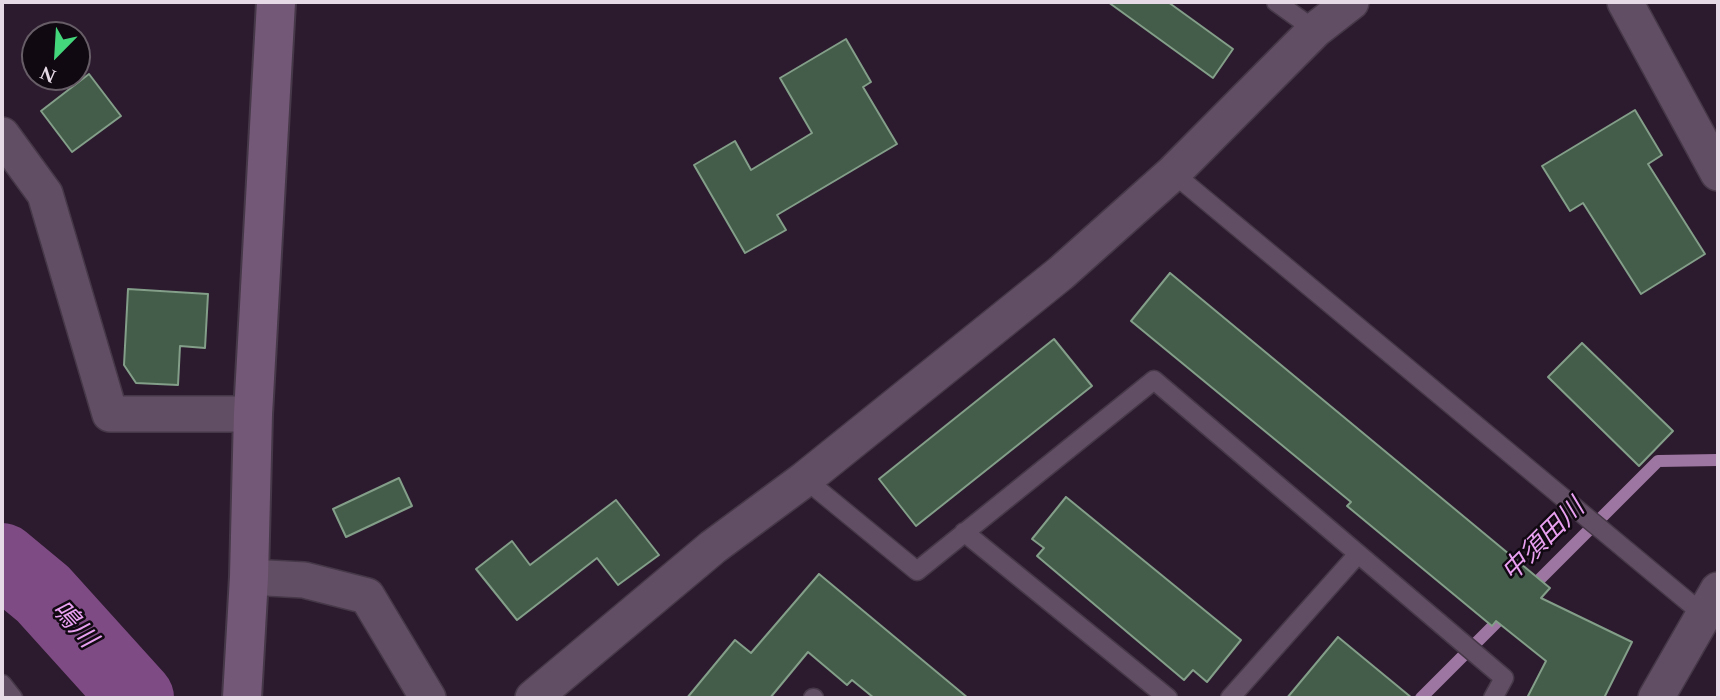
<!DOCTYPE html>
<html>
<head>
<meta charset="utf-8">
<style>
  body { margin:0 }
  #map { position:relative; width:1720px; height:700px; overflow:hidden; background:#2c1b2e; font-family:Spectral,serif }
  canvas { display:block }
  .frame { position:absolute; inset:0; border:4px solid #e6dae7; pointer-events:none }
  .north { position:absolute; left:21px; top:21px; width:70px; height:70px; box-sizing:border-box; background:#100911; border:2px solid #665d67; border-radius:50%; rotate:204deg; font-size:19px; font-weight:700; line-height:28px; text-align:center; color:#e6dae7 }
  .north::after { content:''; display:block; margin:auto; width:24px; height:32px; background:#44d77b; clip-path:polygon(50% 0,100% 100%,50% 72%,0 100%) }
</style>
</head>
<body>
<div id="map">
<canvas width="1720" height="700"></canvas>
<div class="frame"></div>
<div class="north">N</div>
</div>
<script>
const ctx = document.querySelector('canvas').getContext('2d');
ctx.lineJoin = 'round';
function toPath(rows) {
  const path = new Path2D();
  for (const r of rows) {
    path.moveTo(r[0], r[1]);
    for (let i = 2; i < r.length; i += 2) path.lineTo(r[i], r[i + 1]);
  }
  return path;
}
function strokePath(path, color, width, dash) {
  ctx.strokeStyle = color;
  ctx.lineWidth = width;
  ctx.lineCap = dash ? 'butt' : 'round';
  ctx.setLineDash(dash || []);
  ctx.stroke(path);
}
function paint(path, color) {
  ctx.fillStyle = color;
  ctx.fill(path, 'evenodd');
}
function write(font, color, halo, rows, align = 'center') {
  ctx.font = font + ' Spectral,"Noto Sans JP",serif';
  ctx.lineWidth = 5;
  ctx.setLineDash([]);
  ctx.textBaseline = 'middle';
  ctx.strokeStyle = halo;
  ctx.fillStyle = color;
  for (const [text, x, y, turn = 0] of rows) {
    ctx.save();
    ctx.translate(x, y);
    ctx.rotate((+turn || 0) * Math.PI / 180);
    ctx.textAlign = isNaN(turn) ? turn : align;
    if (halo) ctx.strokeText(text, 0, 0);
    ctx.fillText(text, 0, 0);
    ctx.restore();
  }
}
const stream = toPath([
  [1528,591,1658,461,1718,460],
  [1421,698,1507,612]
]);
const river = toPath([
  [2,560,43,594,137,698]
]);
const building = toPath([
  [1108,2,1168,2,1233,49,1213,78,1108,2],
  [846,39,871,82,863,87,897,144,777,215,786,230,745,253,694,165,735,141,751,170,812,133,780,78,846,39],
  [89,74,121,116,72,152,41,111,89,74],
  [1635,110,1662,155,1648,164,1705,254,1641,294,1583,203,1570,211,1542,166,1635,110],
  [1170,273,1550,588,1541,598,1632,642,1604,698,1527,698,1546,661,1496,621,1492,626,1347,506,1351,502,1131,321,1170,273],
  [128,289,208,294,205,348,180,346,178,385,136,383,124,365,128,289],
  [1054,339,1092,386,916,526,879,479,1054,339],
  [1582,343,1673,431,1639,466,1548,377,1582,343],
  [399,478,412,506,346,537,333,509,399,478],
  [1066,497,1241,640,1207,682,1193,670,1184,680,1037,556,1044,548,1032,539,1066,497],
  [616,500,659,555,618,585,597,558,517,620,476,569,512,541,530,565,616,500],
  [819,574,968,698,874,698,852,680,847,685,808,652,770,698,687,698,735,640,751,653,819,574],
  [1338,637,1378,670,1412,698,1287,698,1338,637]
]);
const lane = toPath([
  [1276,2,1315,30],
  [1173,173,1704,615],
  [805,479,917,571,1154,380,1504,678,1493,698],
  [964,532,1168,698],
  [2,684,13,698],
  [813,698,814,698],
  [1230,698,1358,554]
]);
const street = toPath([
  [1625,2,1718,173],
  [2,135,45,194,110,414,253,414],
  [249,577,304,580,367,596,428,698],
  [533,698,713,547,805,479,1061,273,1173,173,1315,30,1351,2],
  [1656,698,1718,590]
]);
const secondary = toPath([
  [242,698,249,577,253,414,276,2]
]);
const waterNames = [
  ["中須田川",1545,542,-45],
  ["鳴川",72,626,48]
];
strokePath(stream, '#9e76a2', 12);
strokePath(river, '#7f4b84', 74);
paint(building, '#445d4a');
strokePath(building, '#839e89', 2);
strokePath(lane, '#463848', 21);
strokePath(street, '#463848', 38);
strokePath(secondary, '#463848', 42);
strokePath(lane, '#624e64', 18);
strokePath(street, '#624e64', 35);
strokePath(secondary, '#745877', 38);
write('italic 26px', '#e9a0f1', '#100911', waterNames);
</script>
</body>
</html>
